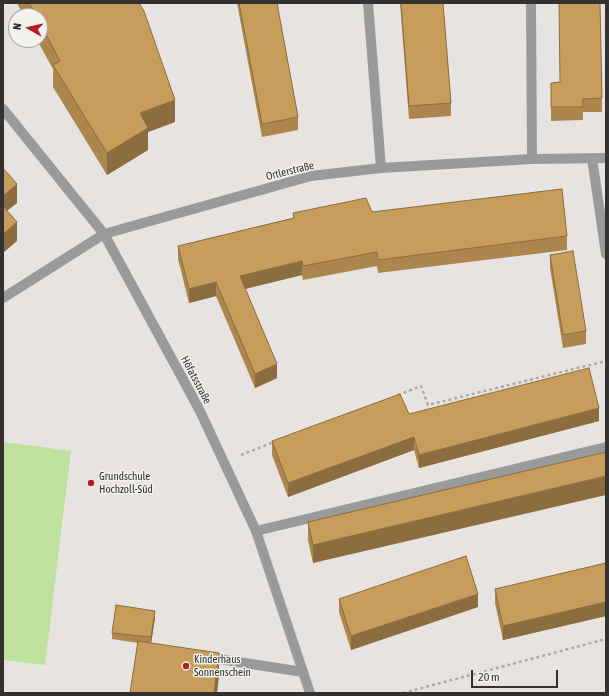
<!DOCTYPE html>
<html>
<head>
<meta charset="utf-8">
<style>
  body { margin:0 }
  #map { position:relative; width:609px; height:696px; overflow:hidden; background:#e6e3e0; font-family:"Asap Condensed",sans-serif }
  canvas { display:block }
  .frame { position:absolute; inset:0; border:4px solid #333231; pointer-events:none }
  .north { position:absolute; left:8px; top:8px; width:40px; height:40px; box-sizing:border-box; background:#f3f1ee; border:1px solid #a6a5a2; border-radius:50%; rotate:278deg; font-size:11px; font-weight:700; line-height:16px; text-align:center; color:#333231 }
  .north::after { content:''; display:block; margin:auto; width:14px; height:18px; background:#b01f21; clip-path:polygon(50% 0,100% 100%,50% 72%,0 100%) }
  .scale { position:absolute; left:471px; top:670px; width:87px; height:18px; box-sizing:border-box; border:2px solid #333231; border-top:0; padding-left:5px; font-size:12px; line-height:14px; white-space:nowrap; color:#333231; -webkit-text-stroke:3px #f3f1ee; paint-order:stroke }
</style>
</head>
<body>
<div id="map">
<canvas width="609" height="696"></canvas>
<div class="frame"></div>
<div class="north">N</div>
<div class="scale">20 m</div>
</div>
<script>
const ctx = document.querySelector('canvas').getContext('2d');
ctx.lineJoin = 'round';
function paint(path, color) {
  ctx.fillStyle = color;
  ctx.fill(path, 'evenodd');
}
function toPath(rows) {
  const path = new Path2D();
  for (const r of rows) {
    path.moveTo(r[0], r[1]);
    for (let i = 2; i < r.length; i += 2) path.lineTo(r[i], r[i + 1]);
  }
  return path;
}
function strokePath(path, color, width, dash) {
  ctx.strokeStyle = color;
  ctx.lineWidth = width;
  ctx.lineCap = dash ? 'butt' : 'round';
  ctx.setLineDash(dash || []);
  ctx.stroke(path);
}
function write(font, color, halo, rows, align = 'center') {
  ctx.font = font + ' "Asap Condensed",sans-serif';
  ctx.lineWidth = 3;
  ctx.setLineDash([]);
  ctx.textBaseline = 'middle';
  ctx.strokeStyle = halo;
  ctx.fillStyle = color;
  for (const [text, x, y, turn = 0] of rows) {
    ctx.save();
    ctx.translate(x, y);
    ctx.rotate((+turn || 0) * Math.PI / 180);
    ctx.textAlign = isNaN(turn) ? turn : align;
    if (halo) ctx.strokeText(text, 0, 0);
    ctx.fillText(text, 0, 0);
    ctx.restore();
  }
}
const green = toPath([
  [3,442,71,451,45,665,3,660]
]);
const path = toPath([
  [398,395,421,386,428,405,606,361],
  [241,455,274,442],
  [403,693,606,639]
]);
const service = toPath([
  [368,3,381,168],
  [531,3,532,159],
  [256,531,606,447],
  [206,657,303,672]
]);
const minor = toPath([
  [3,109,104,234,199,409,256,531,310,693],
  [592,158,606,254],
  [3,298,104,234,311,176,381,168,532,159,606,158]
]);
const wall = toPath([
  [17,3,139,3,175,122,148,132,148,150,107,175,53,87,53,69,37,40,40,40,40,16,24,16],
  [237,3,277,3,298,117,298,130,262,137],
  [400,3,443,3,451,103,451,116,409,119],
  [600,3,602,112,583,112,583,120,551,121,551,83,560,82],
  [372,212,567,236,567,250,378,273,377,266,303,280,302,275,245,289,277,378,255,388,216,296,189,303,178,259,178,246,293,218,293,213],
  [550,255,586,331,586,344,563,348,550,268],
  [409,414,599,421,419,468,414,450,288,497,272,455,272,441],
  [606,452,313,563,308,540,308,522],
  [606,563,606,616,503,640,495,603,495,589],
  [339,599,478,607,351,650,339,612],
  [155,618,151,643,219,675,217,693,130,693,138,643,112,639,112,633]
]);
const shadedWall = toPath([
  [175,100,175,122,148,132,148,150,107,175,107,153,140,113],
  [17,184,17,203,3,214,3,196],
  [17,222,17,241,3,253,3,234],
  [302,261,302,275,240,290,240,276],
  [216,282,216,296,189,303,189,289],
  [277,364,277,378,255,388,255,374],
  [599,408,599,421,419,468,419,455],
  [414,437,414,450,288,497,288,483],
  [606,476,606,495,313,563,313,545],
  [478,594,478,607,351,650,351,636],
  [606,602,606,616,503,640,503,626],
  [155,611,155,618,151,644,151,637],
  [219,653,219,675,217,693,214,693]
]);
const building = toPath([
  [29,3,139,3,144,11,175,100,140,113,148,128,107,153,53,65,60,61,40,23,40,16,36,16,29,3],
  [239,3,277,3,298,117,262,124,239,3],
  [401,3,443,3,451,103,409,106,401,3],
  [559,3,600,3,602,98,583,99,583,107,551,107,551,83,560,82,559,3],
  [3,168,17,184,3,196,3,168],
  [562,189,567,236,378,260,377,252,303,266,302,261,240,276,277,364,255,374,216,282,189,289,178,246,294,218,293,213,366,198,372,212,562,189],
  [3,206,17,222,3,234,3,206],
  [573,251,586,331,563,335,550,255,573,251],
  [589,368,599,408,419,455,414,437,288,483,272,441,400,394,409,414,589,368],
  [606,452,606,476,313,545,308,522,606,452],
  [466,556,478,594,351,636,339,599,466,556],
  [606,563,606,602,503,626,495,589,606,563],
  [116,605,155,611,151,637,112,633,116,605],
  [138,641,219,653,214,693,130,693,138,641]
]);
const markers = [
  [91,483,4,"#b01f21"],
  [186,666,4,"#b01f21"]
];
const streetNames = [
  ["Ortlerstraße",290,171,-14],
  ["Höfatsstraße",196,380,62]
];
const poiNames = [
  ["Grundschule",99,477],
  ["Hochzoll-Süd",99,490],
  ["Kinderhaus",194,660],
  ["Sonnenschein",194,673]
];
paint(green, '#bee29e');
strokePath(path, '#adaba9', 2.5, [3, 3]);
strokePath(service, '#999b9b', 10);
strokePath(minor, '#999b9b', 10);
paint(wall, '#ac864d');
paint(shadedWall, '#8c6d3f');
paint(building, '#c89c5a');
strokePath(building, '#8c6d3f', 1);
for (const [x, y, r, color] of markers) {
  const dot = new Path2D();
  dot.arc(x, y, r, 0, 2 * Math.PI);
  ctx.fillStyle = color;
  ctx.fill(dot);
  strokePath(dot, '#f3f1ee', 1.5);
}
write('11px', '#333231', '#f3f1ee', streetNames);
write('11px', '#333231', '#f3f1ee', poiNames, 'left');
</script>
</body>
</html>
